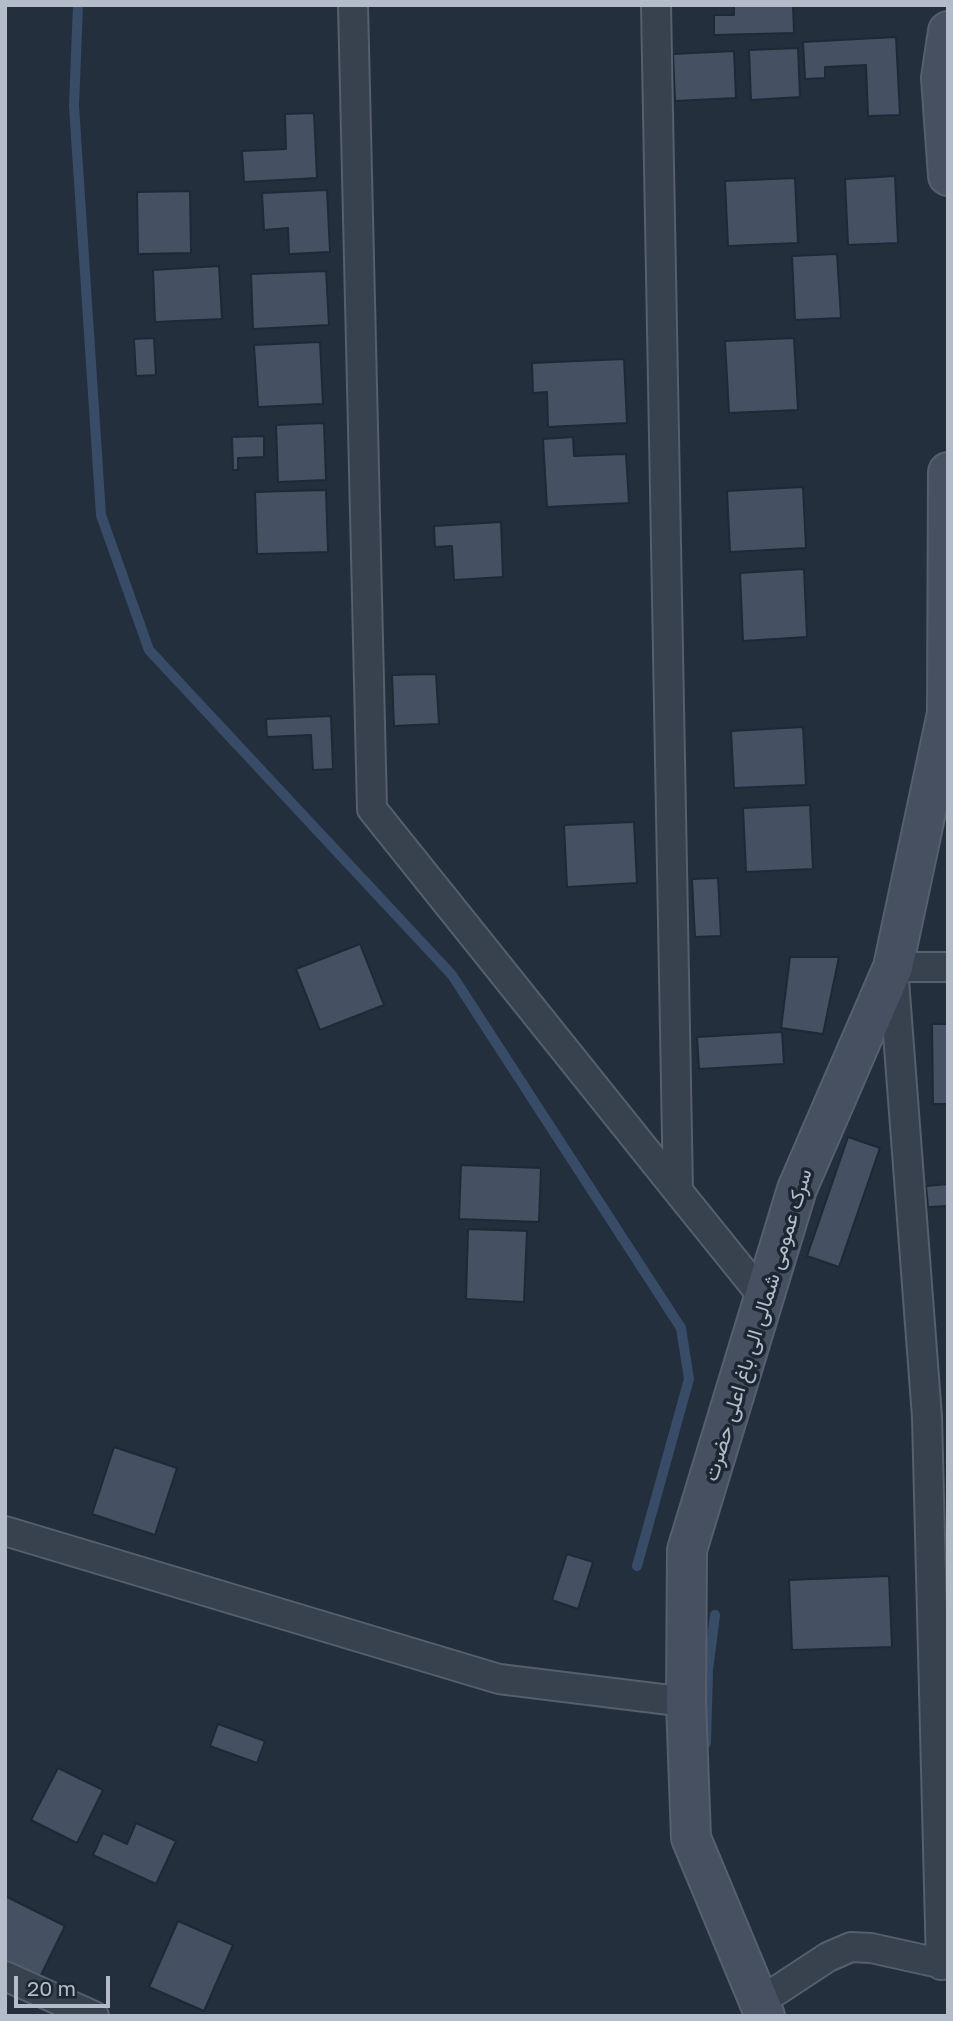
<!DOCTYPE html>
<html>
<head>
<meta charset="utf-8">
<style>
  body { margin:0 }
  #map { position:relative; width:953px; height:2021px; overflow:hidden; background:#242f3e; font-family:"Golos Text",sans-serif }
  canvas { display:block }
  .frame { position:absolute; inset:0; border:7px solid #b4bcc9; pointer-events:none }
  .scale { position:absolute; left:14px; top:1976px; width:96px; height:32px; box-sizing:border-box; border:4px solid #b4bcc9; border-top:0; padding-left:9px; font-size:21px; line-height:24px; white-space:nowrap; color:#b4bcc9; -webkit-text-stroke:5px #1d2633; paint-order:stroke }
</style>
</head>
<body>
<div id="map">
<canvas width="953" height="2021"></canvas>
<div class="frame"></div>
<div class="scale">20 m</div>
</div>
<script>
const ctx = document.querySelector('canvas').getContext('2d');
ctx.lineJoin = 'round';
function toPath(rows) {
  const path = new Path2D();
  for (const r of rows) {
    path.moveTo(r[0], r[1]);
    for (let i = 2; i < r.length; i += 2) path.lineTo(r[i], r[i + 1]);
  }
  return path;
}
function strokePath(path, color, width, dash) {
  ctx.strokeStyle = color;
  ctx.lineWidth = width;
  ctx.lineCap = dash ? 'butt' : 'round';
  ctx.setLineDash(dash || []);
  ctx.stroke(path);
}
function paint(path, color) {
  ctx.fillStyle = color;
  ctx.fill(path, 'evenodd');
}
function write(font, color, halo, rows, align = 'center') {
  ctx.font = font + ' "Golos Text",Vazirmatn,sans-serif';
  ctx.lineWidth = 7;
  ctx.setLineDash([]);
  ctx.textBaseline = 'middle';
  ctx.strokeStyle = halo;
  ctx.fillStyle = color;
  for (const [text, x, y, turn = 0] of rows) {
    ctx.save();
    ctx.translate(x, y);
    ctx.rotate((+turn || 0) * Math.PI / 180);
    ctx.textAlign = isNaN(turn) ? turn : align;
    if (halo) ctx.strokeText(text, 0, 0);
    ctx.fillText(text, 0, 0);
    ctx.restore();
  }
}
const stream = toPath([
  [78,5,74,106,101,515,149,650,452,975,681,1328,689,1379,637,1566],
  [706,1743,708,1670,715,1615]
]);
const building = toPath([
  [734,5,793,5,794,33,714,35,714,15,734,15,734,5],
  [896,37,900,115,868,116,866,65,825,67,825,78,805,79,803,42,896,37],
  [798,48,800,97,751,100,749,50,798,48],
  [734,51,736,98,675,101,673,54,734,51],
  [314,113,317,178,244,182,242,151,286,149,285,114,314,113],
  [895,176,898,243,848,245,845,179,895,176],
  [795,178,798,243,728,246,725,181,795,178],
  [327,190,330,252,289,254,288,228,264,230,262,193,327,190],
  [190,191,191,253,138,254,137,192,190,191],
  [837,254,841,318,795,320,792,256,837,254],
  [219,266,222,319,155,322,153,270,219,266],
  [326,271,329,325,253,329,251,274,326,271],
  [154,338,156,375,136,376,134,339,154,338],
  [794,338,798,410,729,413,725,341,794,338],
  [320,342,323,404,258,407,254,345,320,342],
  [624,359,627,423,548,427,547,392,533,393,532,363,624,359],
  [324,423,326,480,278,482,276,425,324,423],
  [264,436,264,457,238,458,238,470,233,470,232,437,264,436],
  [573,437,574,456,626,454,629,503,547,507,543,439,573,437],
  [803,487,806,548,730,552,727,491,803,487],
  [326,490,328,552,257,554,255,492,326,490],
  [501,522,503,577,454,580,452,546,435,547,434,526,501,522],
  [804,569,807,637,743,641,740,573,804,569],
  [436,674,439,724,394,726,392,675,436,674],
  [331,716,333,769,313,770,311,735,267,737,266,719,331,716],
  [803,727,806,785,734,788,731,731,803,727],
  [810,805,813,869,746,872,743,808,810,805],
  [634,822,637,883,567,887,564,825,634,822],
  [718,878,721,936,695,937,692,879,718,878],
  [360,944,384,1005,320,1030,296,969,360,944],
  [790,957,839,957,823,1034,781,1028,790,957],
  [932,1024,948,1024,948,1104,933,1104,932,1024],
  [782,1032,784,1064,699,1069,697,1037,782,1032],
  [848,1137,880,1148,839,1267,807,1256,848,1137],
  [461,1165,541,1168,539,1222,459,1219,461,1165],
  [948,1184,948,1206,928,1207,926,1186,948,1184],
  [468,1229,527,1231,524,1302,466,1299,468,1229],
  [114,1447,177,1468,155,1535,92,1514,114,1447],
  [567,1554,593,1562,578,1609,552,1600,567,1554],
  [889,1576,892,1647,792,1650,789,1580,889,1576],
  [218,1724,265,1741,257,1763,210,1746,218,1724],
  [58,1768,103,1790,77,1843,31,1820,58,1768],
  [136,1823,176,1841,156,1884,93,1855,103,1833,127,1844,136,1823],
  [5,1896,65,1926,40,1977,5,1960,5,1896],
  [178,1921,233,1945,204,2011,149,1987,178,1921]
]);
const street = toPath([
  [353,5,372,809,678,1191],
  [656,5,678,1191,765,1299],
  [5,1531,499,1679,686,1702],
  [941,1965,927,1417,893,967,948,967],
  [5,1976,94,2016],
  [761,2001,828,1957,851,1947,871,1948,948,1965]
]);
const secondary = toPath([
  [948,31,941,78,948,176],
  [765,2016,691,1838,686,1702,687,1550,797,1189,893,967,947,713,948,472]
]);
const streetNames = [
  ["سرک عمومی شمالی الی باغ اعلی حضرت",758,1325,-73]
];
strokePath(stream, '#394c67', 10);
paint(building, '#455162');
strokePath(building, '#1f2835', 2);
strokePath(street, '#565f6c', 32);
strokePath(secondary, '#565f6c', 42);
strokePath(street, '#38414e', 28);
strokePath(secondary, '#465061', 38);
write('21px', '#b4bcc9', '#1d2633', streetNames);
</script>
</body>
</html>
